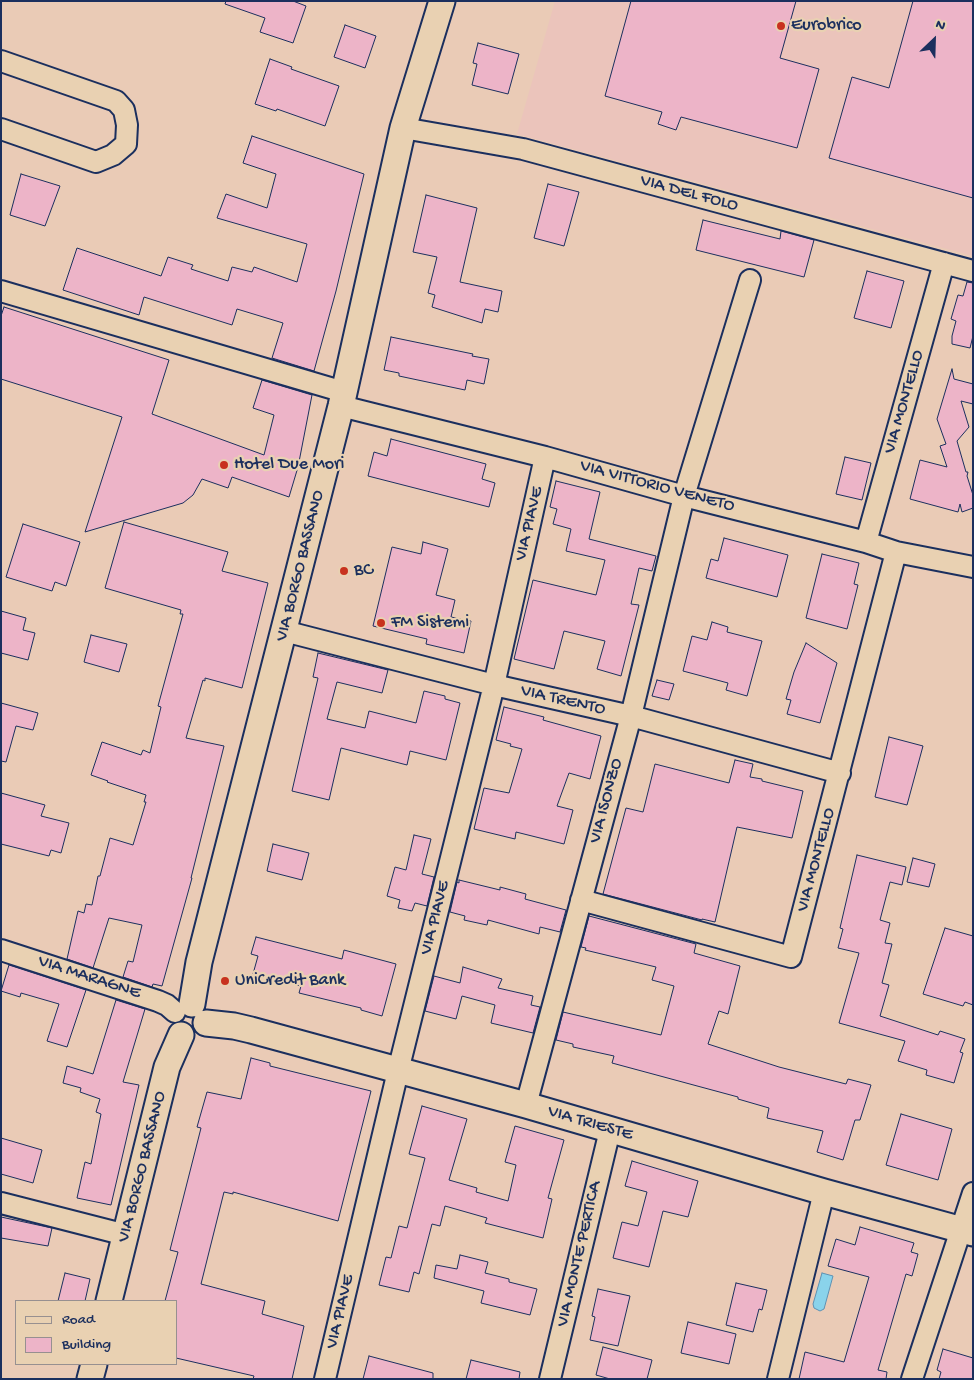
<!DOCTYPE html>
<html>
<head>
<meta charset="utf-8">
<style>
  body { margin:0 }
  #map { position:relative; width:974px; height:1380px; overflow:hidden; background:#eacbb6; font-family:"Gochi Hand",sans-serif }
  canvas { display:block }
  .frame { position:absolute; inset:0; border:2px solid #1b2f5e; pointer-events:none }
  .legend { position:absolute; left:15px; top:1300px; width:162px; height:65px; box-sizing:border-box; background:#e9d1b2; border:1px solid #979090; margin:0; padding:6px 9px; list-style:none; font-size:15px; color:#1b2f5e }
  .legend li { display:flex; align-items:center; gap:10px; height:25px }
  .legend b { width:25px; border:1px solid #979090 }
  .north { position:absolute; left:909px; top:15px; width:50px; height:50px; -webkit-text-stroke:4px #e9d1b2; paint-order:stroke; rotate:24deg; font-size:14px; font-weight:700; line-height:20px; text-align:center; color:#1b2f5e }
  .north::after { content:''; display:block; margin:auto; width:18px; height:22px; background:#1b2f5e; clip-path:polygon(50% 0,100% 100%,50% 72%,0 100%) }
</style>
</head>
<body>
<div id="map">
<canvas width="974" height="1380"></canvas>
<div class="frame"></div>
<ul class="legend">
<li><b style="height:6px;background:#e9d1b2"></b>Road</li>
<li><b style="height:14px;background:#edb4c8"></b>Building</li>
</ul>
<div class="north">N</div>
</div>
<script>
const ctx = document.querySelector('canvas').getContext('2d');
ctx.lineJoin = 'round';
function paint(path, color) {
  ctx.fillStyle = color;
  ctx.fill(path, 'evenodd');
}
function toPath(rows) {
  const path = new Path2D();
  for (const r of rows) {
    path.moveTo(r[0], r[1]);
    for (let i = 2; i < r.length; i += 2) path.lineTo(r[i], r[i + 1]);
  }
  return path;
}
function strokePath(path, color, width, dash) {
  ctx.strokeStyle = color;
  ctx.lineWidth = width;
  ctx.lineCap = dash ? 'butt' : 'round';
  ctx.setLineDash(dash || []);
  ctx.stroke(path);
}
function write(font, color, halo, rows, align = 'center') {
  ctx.font = font + ' "Gochi Hand",sans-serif';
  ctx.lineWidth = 4.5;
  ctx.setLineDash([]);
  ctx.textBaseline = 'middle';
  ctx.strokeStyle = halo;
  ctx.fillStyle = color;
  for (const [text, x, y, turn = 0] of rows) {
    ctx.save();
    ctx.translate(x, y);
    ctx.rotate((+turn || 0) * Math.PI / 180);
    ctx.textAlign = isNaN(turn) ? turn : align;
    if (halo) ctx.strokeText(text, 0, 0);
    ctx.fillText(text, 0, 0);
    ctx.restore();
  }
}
const built = toPath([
  [555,1,973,1,973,256,517,134]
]);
const water = toPath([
  [822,1273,833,1276,824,1309,820,1311,814,1308,813,1304,822,1273]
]);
const building = toPath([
  [226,1,293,1,306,6,293,43,260,32,265,18,225,4,226,1],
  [631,1,796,1,780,58,819,69,797,148,681,117,676,130,658,124,662,112,605,96,631,1],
  [913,1,973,1,973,198,829,158,852,77,889,88,913,1],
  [345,25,376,36,365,68,334,57,345,25],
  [478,43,519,54,508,94,472,85,477,64,473,63,478,43],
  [270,59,292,67,291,69,339,86,325,126,277,109,276,111,255,104,270,59],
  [252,136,364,174,336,291,314,371,272,358,283,323,237,309,232,325,144,297,139,315,63,290,77,248,161,276,168,257,193,265,191,269,228,281,232,267,252,272,254,267,297,282,307,244,217,218,226,194,267,208,276,174,243,163,252,136],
  [21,174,60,186,45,226,10,215,21,174],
  [548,184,579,192,564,246,534,238,548,184],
  [426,195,477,208,460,282,502,291,498,312,485,309,482,323,432,307,435,295,428,293,437,257,413,252,426,195],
  [703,220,780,239,781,231,814,240,804,277,696,250,703,220],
  [867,271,904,281,891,328,854,318,867,271],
  [967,282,973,283,973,336,970,348,952,344,952,336,956,321,951,319,958,295,963,296,967,282],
  [4,307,169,360,152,414,264,455,274,415,253,408,262,380,312,395,298,467,289,497,232,477,228,488,202,479,193,495,183,503,85,532,122,417,1,379,1,316,4,307],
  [391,337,473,354,472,356,489,359,484,384,467,380,465,390,399,376,399,373,384,370,391,337],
  [952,369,954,379,973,384,973,404,961,401,969,427,957,441,966,472,968,472,967,476,973,495,973,508,962,512,960,504,958,512,910,499,920,460,947,467,940,446,946,444,937,419,952,369],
  [391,439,486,464,482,479,495,483,489,507,368,476,374,452,387,456,391,439],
  [845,457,871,463,862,500,836,494,845,457],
  [556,481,600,492,589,539,656,556,652,571,639,568,631,604,639,605,621,676,597,669,605,641,564,631,554,669,514,659,533,580,596,595,605,560,566,551,571,529,553,524,557,509,550,507,556,481],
  [124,522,228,552,222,571,268,583,242,688,205,678,205,681,203,680,186,738,224,746,191,878,192,878,162,986,153,984,152,987,123,977,128,961,133,962,142,925,109,918,93,968,67,959,78,911,84,913,86,904,92,905,98,876,100,876,110,838,133,845,146,802,144,802,146,795,107,782,108,781,91,775,102,742,141,755,143,750,150,753,161,707,158,706,183,614,180,614,181,610,105,588,124,522],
  [23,524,80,542,66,586,55,582,52,591,6,577,23,524],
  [724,538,788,555,777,597,706,578,711,559,718,561,724,538],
  [423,542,448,549,436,595,455,600,451,617,471,621,464,653,426,644,427,639,373,626,392,547,421,554,423,542],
  [822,554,859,563,854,584,858,585,847,629,806,618,822,554],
  [1,611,26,618,23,630,35,633,28,660,1,653,1,611],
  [712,622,728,627,727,632,762,641,747,696,726,690,728,683,683,671,692,636,707,640,712,622],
  [91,635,127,644,119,672,84,662,91,635],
  [806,643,837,663,820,723,787,714,791,700,786,699,794,672,806,643],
  [318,653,388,670,382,693,337,682,327,719,365,728,369,711,416,723,424,691,445,696,445,699,460,703,446,760,410,751,407,765,341,748,329,800,292,791,318,678,313,677,318,653],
  [657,680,674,684,669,700,652,696,657,680],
  [1,703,38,713,33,730,16,726,6,762,1,761,1,703],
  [504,707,544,717,543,720,601,736,590,779,569,773,557,806,573,810,564,844,516,832,515,839,474,829,484,788,509,793,522,749,510,746,511,744,496,740,504,707],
  [889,737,923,746,907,805,875,797,889,737],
  [735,760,753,764,750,777,762,779,762,781,803,791,792,838,737,827,715,922,702,919,702,920,603,894,626,808,643,812,655,764,729,783,735,760],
  [1,793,45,805,41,816,69,823,61,853,51,850,49,856,1,844,1,793],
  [414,835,431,839,422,874,434,877,427,906,415,903,412,911,398,908,400,900,387,896,395,867,406,870,414,835],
  [273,844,309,853,302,880,267,871,273,844],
  [857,855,906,867,902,885,890,882,880,920,890,923,885,943,892,944,882,983,889,985,880,1016,938,1035,940,1031,965,1039,960,1052,963,1053,954,1083,926,1075,927,1070,898,1061,905,1041,839,1023,859,953,838,948,843,929,840,928,857,855],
  [913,858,935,864,929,887,907,882,913,858],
  [459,880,500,890,500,887,526,894,525,899,566,910,560,932,540,927,539,934,488,920,487,925,464,920,465,916,450,912,457,882,459,883,459,880],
  [589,916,696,944,694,953,740,966,728,1014,719,1011,708,1044,779,1067,846,1084,848,1079,871,1085,860,1120,855,1120,843,1160,817,1152,823,1131,767,1118,769,1108,738,1099,738,1097,612,1063,614,1056,573,1047,573,1044,556,1040,563,1012,661,1035,674,986,652,980,656,967,585,950,586,948,581,947,589,916],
  [945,928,973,936,973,1005,965,1002,963,1006,923,994,945,928],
  [256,937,342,959,344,950,396,964,382,1016,361,1010,361,1008,299,993,301,986,253,974,258,956,251,954,256,937],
  [9,965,86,990,67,1047,47,1041,59,1004,21,993,20,997,1,991,9,965],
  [463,967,502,979,498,988,533,996,531,1005,540,1007,533,1033,491,1023,495,1005,462,996,456,1019,425,1011,434,976,460,983,463,967],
  [116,1000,145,1009,123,1082,139,1085,111,1205,77,1198,85,1162,91,1164,101,1114,96,1112,100,1099,80,1092,81,1088,63,1083,67,1066,93,1074,116,1000],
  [251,1058,270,1063,270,1066,371,1091,338,1221,233,1192,233,1194,224,1192,201,1284,265,1301,262,1314,304,1326,292,1379,253,1379,254,1376,176,1358,176,1301,165,1301,178,1252,170,1250,201,1128,197,1127,207,1092,241,1099,251,1058],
  [422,1106,467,1119,449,1180,477,1188,476,1192,508,1201,516,1165,505,1162,515,1126,564,1140,548,1198,552,1199,543,1238,485,1223,487,1218,445,1206,440,1226,432,1224,419,1274,414,1272,409,1292,379,1285,386,1257,391,1258,399,1226,407,1228,425,1158,409,1154,422,1106],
  [901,1114,952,1129,938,1180,886,1165,901,1114],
  [1,1138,42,1150,33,1183,1,1174,1,1138],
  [632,1161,698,1181,688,1217,663,1211,649,1267,613,1258,622,1222,638,1226,647,1192,625,1186,632,1161],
  [1,1217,52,1228,48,1246,1,1238,1,1217],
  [860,1227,914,1243,911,1252,918,1254,912,1276,906,1274,878,1370,887,1372,886,1379,799,1379,805,1352,844,1362,869,1277,828,1266,836,1239,855,1245,860,1227],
  [460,1255,488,1262,485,1273,509,1279,509,1282,537,1289,530,1315,481,1303,484,1291,434,1278,436,1265,457,1269,460,1255],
  [65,1273,90,1279,85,1301,58,1301,65,1273],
  [736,1283,767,1290,762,1310,759,1309,753,1332,726,1325,736,1283],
  [598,1289,630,1296,618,1346,590,1340,595,1317,592,1316,598,1289],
  [688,1322,736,1334,729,1364,681,1353,688,1322],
  [603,1347,652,1360,647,1379,610,1379,596,1375,603,1347],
  [943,1349,973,1358,973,1379,939,1379,941,1372,937,1370,943,1349],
  [369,1356,433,1373,433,1379,363,1379,369,1356],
  [471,1360,520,1372,519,1379,466,1379,471,1360]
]);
const minor = toPath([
  [1,61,116,101,124,110,127,125,126,144,113,155,96,162,1,129],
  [403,128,523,149,973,271],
  [1,291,344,392],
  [341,406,545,457,684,496,866,542,896,552,973,567],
  [866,542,944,263],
  [284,631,494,685,631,716,840,773],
  [581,900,791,957,896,552],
  [1,950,158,1001,167,1005,175,1012],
  [526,1105,631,716,684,496,750,280],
  [1,1203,126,1235],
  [325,1379,398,1071,494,685,545,457],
  [550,1379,610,1130],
  [778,1379,824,1192],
  [912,1379,973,1193]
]);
const tertiary = toPath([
  [192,1004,199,962,341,406,403,128,442,1],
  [206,1023,234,1026,251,1030,526,1105,824,1192,973,1233],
  [109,1301,167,1067,181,1035],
  [90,1379,94,1364]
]);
const markers = [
  [781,26,5,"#c8321e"],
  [224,465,5,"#c8321e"],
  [344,571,5,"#c8321e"],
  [381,623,5,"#c8321e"],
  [225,981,5,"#c8321e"]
];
const poiNames = [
  ["Eurobrico",791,26],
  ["Hotel Due Mori",234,465],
  ["BC",354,571],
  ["FM Sistemi",391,623],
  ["UniCredit Bank",235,981]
];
const streetNames = [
  ["VIA DEL FOLO",689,194,15],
  ["VIA MONTELLO",905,402,-74],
  ["VIA VITTORIO VENETO",657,487,15],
  ["VIA PIAVE",530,524,-77],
  ["VIA BORGO BASSANO",301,566,-76],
  ["VIA TRENTO",563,701,13],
  ["VIA ISONZO",607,801,-75],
  ["VIA MONTELLO",817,860,-75],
  ["VIA PIAVE",436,918,-76],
  ["VIA MARAGNE",89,978,18],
  ["VIA TRIESTE",590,1124,16],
  ["VIA BORGO BASSANO",143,1167,-76],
  ["VIA MONTE PERTICA",580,1254,-77],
  ["VIA PIAVE",341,1312,-77]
];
paint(built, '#ebc4bb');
paint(water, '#8ad3eb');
strokePath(water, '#5e91b3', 1);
paint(building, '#edb4c8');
strokePath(building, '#1b2f5e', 1);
strokePath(minor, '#1b2f5e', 24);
strokePath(tertiary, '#1b2f5e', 29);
strokePath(minor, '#e9d1b2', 20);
strokePath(tertiary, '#e9d1b2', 25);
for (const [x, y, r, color] of markers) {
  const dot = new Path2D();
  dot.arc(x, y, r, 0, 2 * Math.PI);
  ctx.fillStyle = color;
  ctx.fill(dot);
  strokePath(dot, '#e9d1b2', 2);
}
write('18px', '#1b2f5e', '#e9d1b2', poiNames, 'left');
write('18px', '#1b2f5e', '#e9d1b2', streetNames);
</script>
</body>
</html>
